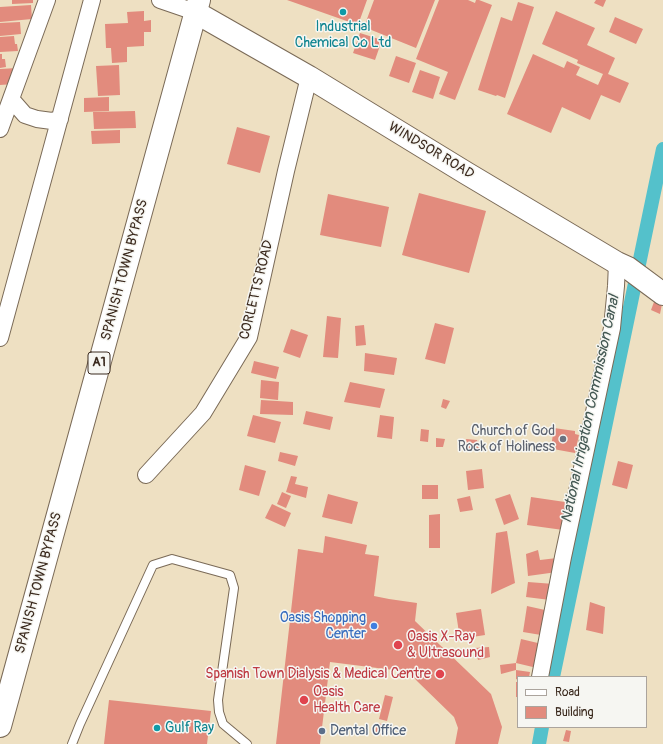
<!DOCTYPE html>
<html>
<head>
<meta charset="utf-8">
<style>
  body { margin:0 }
  #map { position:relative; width:663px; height:744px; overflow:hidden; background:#eee0c2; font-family:Pangolin,sans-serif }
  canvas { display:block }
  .legend { position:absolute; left:517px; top:676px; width:130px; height:52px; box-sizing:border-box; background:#f6f6f2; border:1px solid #aba49d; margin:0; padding:5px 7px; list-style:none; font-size:12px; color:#3b2a1e }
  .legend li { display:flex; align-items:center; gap:8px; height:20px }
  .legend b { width:20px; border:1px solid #aba49d }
</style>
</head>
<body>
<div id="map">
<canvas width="663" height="744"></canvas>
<ul class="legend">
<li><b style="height:5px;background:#fff"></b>Road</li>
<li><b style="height:11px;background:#e28b7d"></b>Building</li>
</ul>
</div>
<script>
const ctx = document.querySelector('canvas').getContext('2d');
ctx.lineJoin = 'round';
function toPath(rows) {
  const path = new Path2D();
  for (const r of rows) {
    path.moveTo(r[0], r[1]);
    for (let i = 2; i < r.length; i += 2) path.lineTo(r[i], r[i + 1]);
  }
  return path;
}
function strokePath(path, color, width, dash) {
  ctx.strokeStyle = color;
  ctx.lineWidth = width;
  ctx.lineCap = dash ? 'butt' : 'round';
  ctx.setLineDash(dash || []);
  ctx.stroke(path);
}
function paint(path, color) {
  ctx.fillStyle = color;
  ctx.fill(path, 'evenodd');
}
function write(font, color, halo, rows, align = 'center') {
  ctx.font = font + ' Pangolin,sans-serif';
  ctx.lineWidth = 3;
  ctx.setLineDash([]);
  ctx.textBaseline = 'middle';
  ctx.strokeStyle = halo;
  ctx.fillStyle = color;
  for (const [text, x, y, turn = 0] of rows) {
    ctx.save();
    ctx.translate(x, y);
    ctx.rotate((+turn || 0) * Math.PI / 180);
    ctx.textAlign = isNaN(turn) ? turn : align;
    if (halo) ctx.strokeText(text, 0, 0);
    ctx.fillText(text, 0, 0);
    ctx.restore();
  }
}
const canal = toPath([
  [553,677,663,149],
  [539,744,542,727]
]);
const building = toPath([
  [12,0,33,0,33,3,12,4],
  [287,0,367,0,358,25],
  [374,0,435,0,416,48,364,27],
  [439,0,468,0,475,3,476,0,479,0,492,5,455,100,439,94,448,72,416,59],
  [596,0,606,0,603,7,594,3],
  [518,2,534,7,505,98,497,95,496,96,478,90,501,17,512,21],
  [31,5,32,19,0,22,0,7],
  [144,11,144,21,151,20,151,32,144,32,144,46,127,47,127,62,112,63,111,48,106,48,105,24,128,23,127,12],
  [556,11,595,28,587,45,615,58,608,74,629,83,620,103,601,95,590,120,562,107,551,133,507,114,533,54,564,68,567,61,580,67,576,75,598,85,603,74,577,63,578,60,542,44],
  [615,17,643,29,636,44,609,32],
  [20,22,21,34,0,36,0,23],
  [360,33,382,40,375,60,353,53],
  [14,36,15,44,17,44,18,51,0,52,0,37],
  [0,54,2,54,2,59,5,59,6,67,0,68],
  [396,56,416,63,409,83,389,76],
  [119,65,120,95,98,96,96,66],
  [17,68,14,84,0,85,0,69],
  [420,70,440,77,433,99,412,92],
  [109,97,109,111,84,112,84,98],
  [135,111,136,128,94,129,93,112],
  [237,127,270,136,260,173,227,164],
  [120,130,120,143,92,144,91,131],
  [419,193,486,211,469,273,402,255],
  [328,194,389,207,381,247,320,235],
  [654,302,662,304,660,314,651,310],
  [327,316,341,318,338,358,323,357],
  [435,323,454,328,445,364,425,359],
  [364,325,366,345,356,346,355,326],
  [291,329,308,335,300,358,283,352],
  [365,353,397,358,394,375,364,371],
  [254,361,279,367,276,379,251,373],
  [261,380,279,382,278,400,260,398],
  [350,382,385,389,380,408,344,402],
  [443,399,450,401,446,409,441,407],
  [261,400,293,402,293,415,260,414],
  [306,411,333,417,330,430,303,424],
  [253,415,281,422,275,443,247,436],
  [380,415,394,417,392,439,377,437],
  [554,428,575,431,575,434,579,435,575,453,553,449,553,447,551,447],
  [421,429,429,430,428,442,420,441],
  [436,438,445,439,443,447,436,447],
  [466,439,477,440,479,449,468,449],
  [280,452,298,456,295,466,278,461],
  [618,461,633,465,627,489,612,485],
  [245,465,266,471,259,496,239,490],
  [482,469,484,488,468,490,466,471],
  [291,476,297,477,295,484,308,487,306,498,286,492],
  [422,485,438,485,438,499,422,499],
  [282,492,291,496,286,508,277,504],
  [328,494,358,502,352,524,322,517],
  [510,494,519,519,504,525,495,499],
  [470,496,473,510,460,512,457,499],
  [531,497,565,502,563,530,527,525],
  [272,504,291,513,285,527,265,518],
  [440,514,440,548,429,548,429,515],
  [507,531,515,583,491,594,496,533],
  [325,536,367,545,365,554,379,556,374,596,389,599,417,603,415,621,491,694,502,727,498,744,455,744,458,728,454,717,417,681,409,672,330,662,320,744,276,744,298,549,323,553],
  [538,550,540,560,557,558,557,572,528,576,526,554],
  [528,582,554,584,550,600,526,597],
  [590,602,605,607,603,634,586,630],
  [527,606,545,610,541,635,523,632],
  [481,609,485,635,460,639,456,613],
  [521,639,542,644,537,668,516,663],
  [489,647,490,657,478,660,475,648],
  [516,663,516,670,501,674,500,665],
  [516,670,530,672,529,677,518,677,518,680,516,679],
  [516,682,518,682,518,697,516,697],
  [385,695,393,697,387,721,379,719],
  [109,700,211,711,207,744,104,744],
  [377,723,386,725,384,735,375,733],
  [566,730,571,731,569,742,563,741]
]);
const service = toPath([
  [72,744,80,724,153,565,172,559,230,575,234,588,218,700,219,712,223,724,247,744]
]);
const minor = toPath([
  [160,0,195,12],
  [11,99,25,115,37,119,52,121,60,119],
  [0,129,47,0],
  [0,338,92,0],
  [146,475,203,413,249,337,286,171,309,77],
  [540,677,563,557,612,328,616,286,617,263]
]);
const secondary = toPath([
  [195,12,309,77,466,173,617,263,628,268,663,294]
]);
const primary = toPath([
  [0,726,199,0]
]);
const markers = [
  [343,12,4,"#0f9aa8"],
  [563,439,4,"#6b7280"],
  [374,626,4,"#3f7fe0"],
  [398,645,5,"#e0444e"],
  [440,674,5,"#e0444e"],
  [304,700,5,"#e0444e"],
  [157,728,4,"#0f9aa8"],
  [322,731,4,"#5c6f8a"]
];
const shields = [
  [99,363,22]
];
const shieldNames = [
  ["A1",99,363]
];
const cultureNames = [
  ["Industrial",343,27],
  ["Chemical Co Ltd",343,43],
  ["Gulf Ray",165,728,"left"]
];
const streetNames = [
  ["WINDSOR ROAD",431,151,31],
  ["SPANISH TOWN BYPASS",125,270,-75],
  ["CORLETTS ROAD",257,290,-76],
  ["SPANISH TOWN BYPASS",39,583,-75]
];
const worshipNames = [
  ["Church of God",555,431],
  ["Rock of Holiness",555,447]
];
const shopNames = [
  ["Oasis Shopping",366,618],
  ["Center",366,634]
];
const healthNames = [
  ["Oasis X-Ray",407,637],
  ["& Ultrasound",407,653],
  ["Spanish Town Dialysis & Medical Centre",431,674,"right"],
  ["Oasis",313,692],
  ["Health Care",313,708]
];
const serviceNames = [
  ["Dental Office",330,731]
];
const waterNames = [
  ["National Irrigation Commission Canal",591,409,-78]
];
strokePath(canal, '#54c1cb', 14);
paint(building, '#e28b7d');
strokePath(service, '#7a6a57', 10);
strokePath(minor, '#7a6a57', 18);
strokePath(secondary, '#7a6a57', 24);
strokePath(primary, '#7a6a57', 24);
strokePath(service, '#fff', 8);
strokePath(minor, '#fff', 16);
strokePath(secondary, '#fff', 22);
strokePath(primary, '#fff', 22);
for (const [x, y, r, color] of markers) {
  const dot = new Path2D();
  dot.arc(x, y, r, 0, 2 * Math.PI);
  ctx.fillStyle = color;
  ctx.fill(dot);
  strokePath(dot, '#f6f6f2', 1.5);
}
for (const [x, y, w] of shields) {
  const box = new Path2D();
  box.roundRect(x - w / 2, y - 11, w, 22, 3);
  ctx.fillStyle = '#f6f6f2';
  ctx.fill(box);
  strokePath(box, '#3b2a1e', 1);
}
write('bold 13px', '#3b2a1e', null, shieldNames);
write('14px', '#0d838f', '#f6f6f2', cultureNames);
write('14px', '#3b2a1e', '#f6f6f2', streetNames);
write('14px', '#5b616d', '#f6f6f2', worshipNames, 'right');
write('14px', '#366cbe', '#f6f6f2', shopNames, 'right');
write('14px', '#be3a42', '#f6f6f2', healthNames, 'left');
write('14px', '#4e5e75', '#f6f6f2', serviceNames, 'left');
write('italic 15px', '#425752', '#f6f6f2', waterNames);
</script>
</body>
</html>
